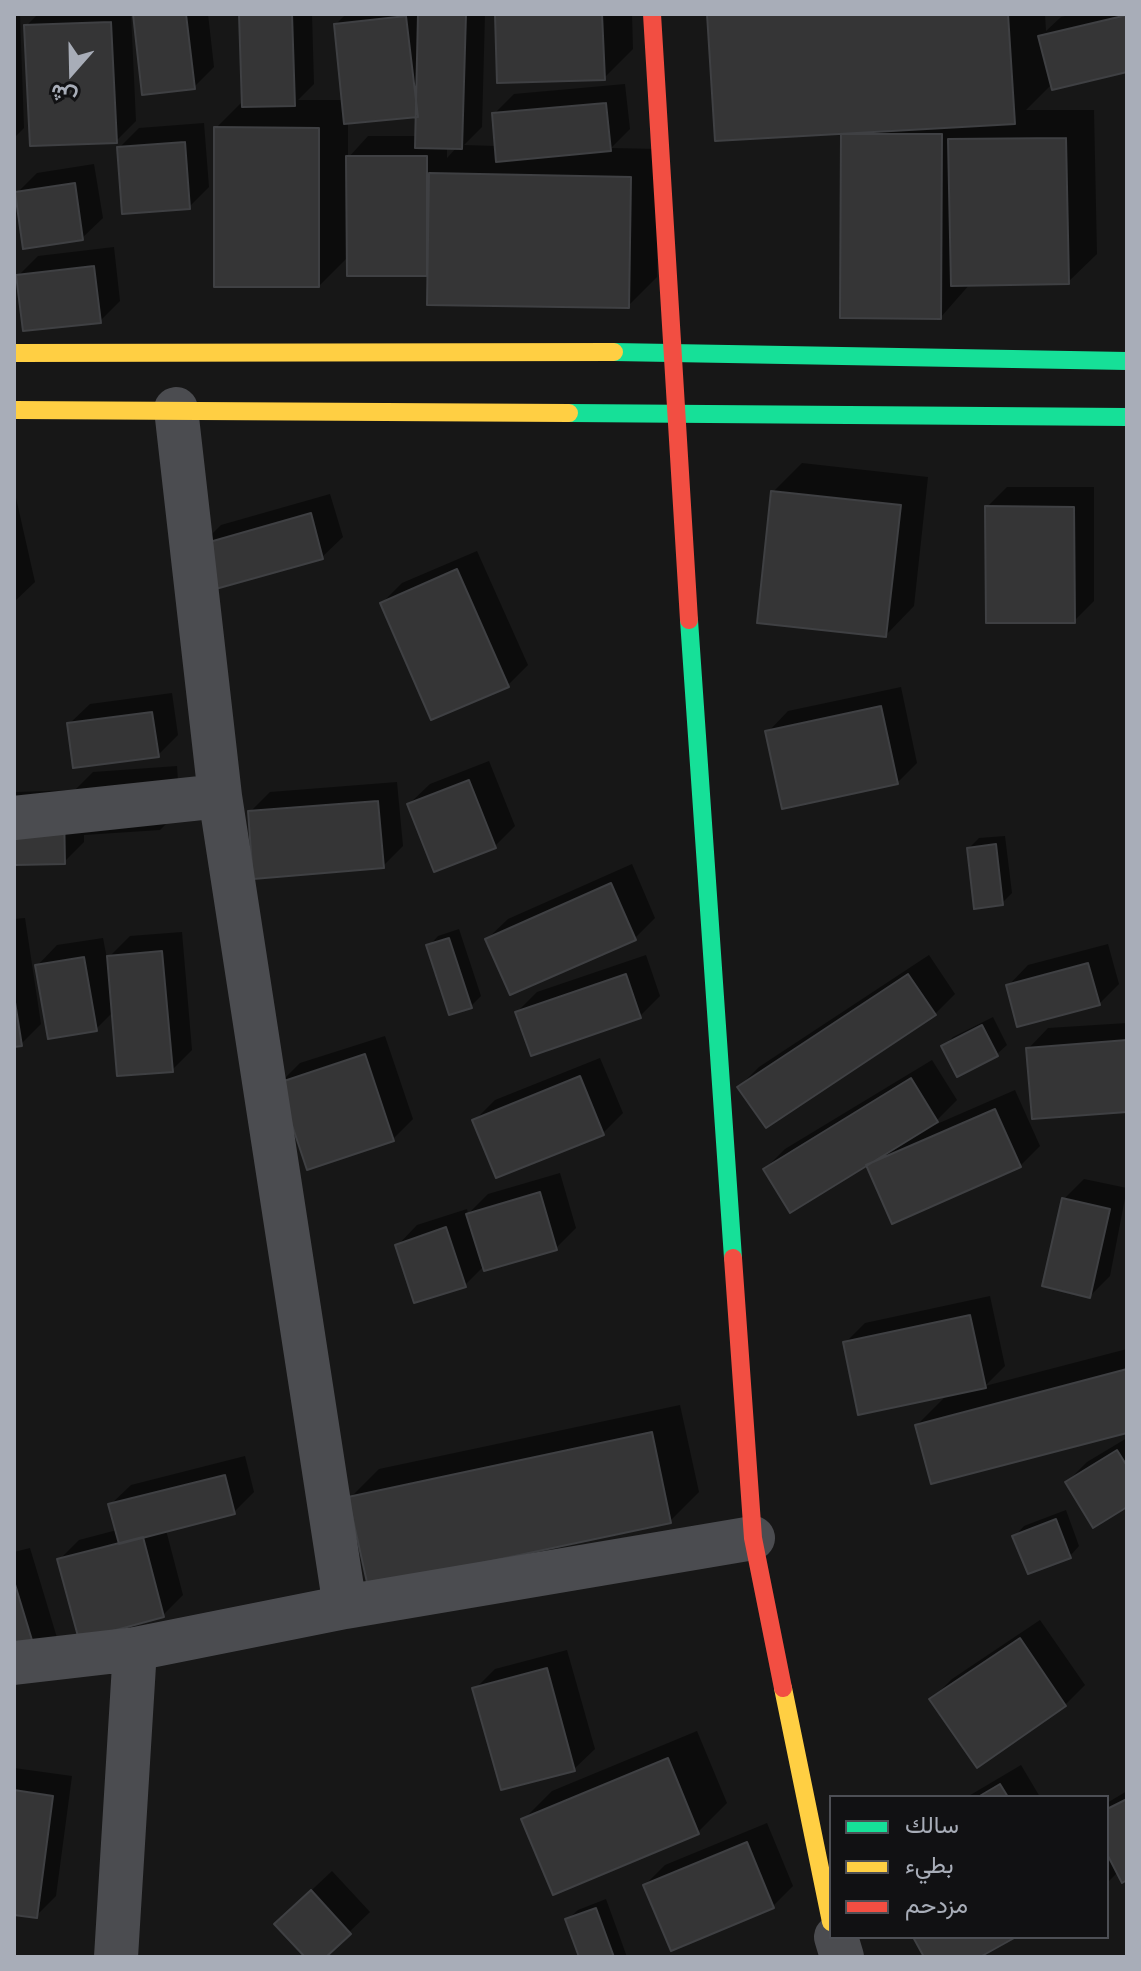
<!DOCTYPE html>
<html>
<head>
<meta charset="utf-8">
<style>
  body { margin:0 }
  #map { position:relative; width:1141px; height:1971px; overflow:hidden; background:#171717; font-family:"DM Sans",Vazirmatn,sans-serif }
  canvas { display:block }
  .frame { position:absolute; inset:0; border:16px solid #a8adb8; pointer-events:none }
  .legend { position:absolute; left:829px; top:1795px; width:280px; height:144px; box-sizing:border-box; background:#111113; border:2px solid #4d4f55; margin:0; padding:10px 14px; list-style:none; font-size:24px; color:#a8adb8 }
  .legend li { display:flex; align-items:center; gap:16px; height:40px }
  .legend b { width:40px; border:2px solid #4d4f55 }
  .north { position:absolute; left:32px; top:32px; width:80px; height:80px; -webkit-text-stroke:6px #111113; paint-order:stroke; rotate:200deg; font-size:22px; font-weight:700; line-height:32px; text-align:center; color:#a8adb8 }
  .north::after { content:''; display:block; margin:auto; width:28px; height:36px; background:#a8adb8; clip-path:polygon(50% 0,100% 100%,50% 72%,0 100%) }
</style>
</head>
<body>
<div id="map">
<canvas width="1141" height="1971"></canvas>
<div class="frame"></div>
<ul class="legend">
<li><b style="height:10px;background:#16e098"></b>سالك</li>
<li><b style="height:10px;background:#ffcf43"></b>بطيء</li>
<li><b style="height:10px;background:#f24e42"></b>مزدحم</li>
</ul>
<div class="north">ش</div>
</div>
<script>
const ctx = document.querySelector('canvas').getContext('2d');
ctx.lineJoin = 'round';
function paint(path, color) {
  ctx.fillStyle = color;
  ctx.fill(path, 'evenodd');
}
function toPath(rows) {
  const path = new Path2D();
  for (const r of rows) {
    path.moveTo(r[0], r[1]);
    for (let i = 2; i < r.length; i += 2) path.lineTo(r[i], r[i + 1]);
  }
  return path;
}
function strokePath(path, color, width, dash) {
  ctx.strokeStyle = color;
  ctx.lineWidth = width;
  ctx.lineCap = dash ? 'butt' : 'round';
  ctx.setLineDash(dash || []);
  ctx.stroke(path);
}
const shadow = toPath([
  [14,14,20,14,24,128,14,138],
  [38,14,131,14,136,121,116,141,26,26],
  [135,14,208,14,214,67,194,87],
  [241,14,312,14,314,84,298,100,344,100,336,24,346,14,485,14,482,127,464,145,496,146,494,114,514,94,625,84,630,129,611,148,659,149,657,277,628,306,429,274,349,274,349,256,319,286,216,128,244,100],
  [418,115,417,136,368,136,348,158,348,122],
  [447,147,457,147,447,158],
  [497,14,632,14,633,49,604,78],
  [709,14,1045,14,1046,31,1061,17,1073,14,1127,14,1127,70,1052,84,1026,110,1094,110,1097,254,1068,282,970,284,941,317,843,135,846,131],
  [204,123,209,187,189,207,119,148,139,128],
  [94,164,103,218,82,238,17,193,37,173],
  [114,247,120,301,100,321,18,276,38,256],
  [802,463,928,477,914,606,886,635,773,492],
  [1007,487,1094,487,1094,601,1074,621,987,507],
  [14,489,35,582,14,602],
  [330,494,343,537,322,557,201,545,221,525],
  [477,551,528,665,508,685,382,603,402,583],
  [901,687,917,763,897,783,768,732,788,711],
  [172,693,178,735,158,755,69,724,90,704],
  [489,761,515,826,495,846,409,804,430,784],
  [177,766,180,810,160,830,84,835,84,842,64,862,14,863,16,792,75,790,93,772],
  [397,782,403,846,383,866,250,812,270,792],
  [1005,836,1012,893,1002,903,969,848,979,838],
  [632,864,655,918,635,938,487,939,508,919],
  [25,918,41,1024,21,1044,14,1045,14,919],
  [459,929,481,996,471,1006,429,946,438,936],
  [182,932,192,1050,172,1070,114,1011,96,1029,37,966,57,945,103,938,107,959,130,936],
  [1108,944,1119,984,1099,1004,1008,986,1028,965],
  [646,955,660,996,640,1016,517,1012,537,992],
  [929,955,955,994,935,1014,739,1087,759,1067],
  [993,1017,1007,1045,997,1054,943,1047,953,1037],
  [1127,1023,1127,1110,1028,1049,1048,1028],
  [385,1036,413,1119,393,1139,280,1083,300,1063],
  [600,1058,623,1113,603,1133,475,1120,495,1100],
  [932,1060,957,1100,930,1127,1015,1090,1040,1146,1020,1166,867,1163,765,1169,785,1149],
  [560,1173,576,1228,556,1248,484,1266,465,1285,397,1246,417,1225,467,1209,468,1214,488,1194],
  [1084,1179,1127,1188,1110,1276,1090,1296,1064,1199],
  [990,1296,1005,1366,985,1386,1127,1349,1127,1431,917,1425,948,1394,845,1343,865,1323],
  [680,1405,699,1492,670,1521,350,1498,379,1469],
  [1127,1438,1127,1505,1067,1482,1087,1462],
  [245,1456,254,1492,234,1512,166,1530,183,1595,163,1615,59,1560,79,1540,117,1530,110,1505,131,1485],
  [1066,1510,1079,1546,1070,1556,1015,1536,1024,1526],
  [30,1548,61,1651,14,1679,14,1552],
  [1040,1620,1085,1685,1065,1705,932,1699,952,1679],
  [567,1650,595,1749,574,1769,502,1788,475,1689,495,1669],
  [697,1731,727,1803,698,1832,523,1820,552,1791],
  [1021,1765,1040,1797,967,1797],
  [14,1768,72,1776,56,1896,36,1916,14,1913],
  [1127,1791,1127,1878,1118,1872,1107,1883,1107,1803],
  [767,1823,793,1886,773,1906,645,1885,665,1865],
  [332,1871,370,1912,323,1957,308,1957,297,1904],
  [606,1899,627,1957,581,1957,568,1919,578,1910]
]);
const building = toPath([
  [133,14,186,14,195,89,142,95,133,14],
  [239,14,292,14,295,106,242,107,239,14],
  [418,14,466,14,462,149,415,148,418,14],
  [495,14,602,14,605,80,497,83,495,14],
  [707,14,1008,14,1015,124,715,141,707,14],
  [1127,15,1127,72,1052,90,1038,36,1127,15],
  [406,16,418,117,344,124,334,24,406,16],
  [111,22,117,143,30,146,24,25,111,22],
  [606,103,611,151,496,162,492,113,606,103],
  [214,127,319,128,319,287,214,287,214,127],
  [841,134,942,134,941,319,840,318,841,134],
  [1066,138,1069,284,951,286,948,139,1066,138],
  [185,142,190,209,122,214,117,147,185,142],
  [346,156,427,156,427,276,347,276,346,156],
  [429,173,631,177,629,308,427,305,429,173],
  [75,183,83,240,23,249,15,192,75,183],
  [94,266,101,323,23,331,16,275,94,266],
  [771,491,901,505,886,637,757,623,771,491],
  [985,506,1074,507,1075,623,986,623,985,506],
  [311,513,323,559,212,590,199,545,311,513],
  [457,569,509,687,431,720,380,603,457,569],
  [881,706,898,784,782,809,765,731,881,706],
  [152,712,159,757,73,768,67,723,152,712],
  [469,780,496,848,434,872,407,804,469,780],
  [378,801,384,868,253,879,248,811,378,801],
  [64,810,65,864,14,865,14,811,64,810],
  [996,844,1003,905,974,909,967,848,996,844],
  [611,883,636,940,510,995,485,939,611,883],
  [449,938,472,1008,449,1015,426,945,449,938],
  [162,951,173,1072,117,1076,107,956,162,951],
  [84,957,97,1031,48,1039,35,965,84,957],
  [1088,963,1100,1005,1017,1027,1006,985,1088,963],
  [626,974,641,1018,531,1056,515,1012,626,974],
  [908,974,936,1015,766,1128,737,1087,908,974],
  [14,996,22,1046,14,1047,14,996],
  [982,1025,998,1056,957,1077,941,1046,982,1025],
  [1127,1040,1127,1112,1032,1119,1026,1048,1127,1040],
  [365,1054,394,1141,307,1170,278,1083,365,1054],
  [580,1076,604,1135,496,1178,472,1120,580,1076],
  [911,1078,938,1122,790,1213,763,1169,911,1078],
  [995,1109,1021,1167,892,1224,866,1165,995,1109],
  [540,1192,557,1250,484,1271,466,1214,540,1192],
  [1062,1198,1110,1209,1090,1298,1042,1286,1062,1198],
  [446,1227,466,1287,414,1303,395,1245,446,1227],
  [970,1315,986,1388,858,1415,843,1342,970,1315],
  [1127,1369,1127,1433,931,1484,915,1425,1127,1369],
  [652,1432,671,1523,368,1587,348,1497,652,1432],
  [1117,1450,1127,1466,1127,1507,1093,1528,1065,1482,1117,1450],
  [225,1475,235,1514,119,1544,108,1504,225,1475],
  [1056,1519,1071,1558,1028,1574,1012,1536,1056,1519],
  [143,1537,164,1617,79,1640,57,1559,143,1537],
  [14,1581,42,1673,14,1681,14,1581],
  [1020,1638,1066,1706,977,1768,929,1699,1020,1638],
  [547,1668,575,1771,501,1790,472,1688,547,1668],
  [668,1758,699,1834,553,1895,521,1819,668,1758],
  [1000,1784,1008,1797,978,1797,1000,1784],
  [14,1790,53,1796,37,1918,14,1915,14,1790],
  [1127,1799,1127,1880,1122,1883,1107,1854,1107,1809,1127,1799],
  [747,1842,774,1908,671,1951,643,1885,747,1842],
  [311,1890,351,1934,326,1957,305,1957,274,1924,311,1890],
  [596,1908,614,1957,579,1957,565,1919,596,1908],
  [913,1937,1016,1937,980,1957,924,1957,913,1937]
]);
const street = toPath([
  [176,409,220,796,345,1607],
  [14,818,220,796],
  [14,1663,135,1649,345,1607,753,1538],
  [836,1937,842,1957],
  [116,1957,135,1649]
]);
const fast = toPath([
  [614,352,1127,361],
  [569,413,1127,417],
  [689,620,733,1258]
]);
const slow = toPath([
  [14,353,614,352],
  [14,410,569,413],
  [783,1688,831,1922]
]);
const jam = toPath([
  [652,14,689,620],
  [733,1258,753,1538,783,1688]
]);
paint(shadow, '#0007');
paint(building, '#353536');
strokePath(building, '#3f4043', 2);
strokePath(street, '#4b4c50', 44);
strokePath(fast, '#16e098', 18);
strokePath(slow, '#ffcf43', 18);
strokePath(jam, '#f24e42', 18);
</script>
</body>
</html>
